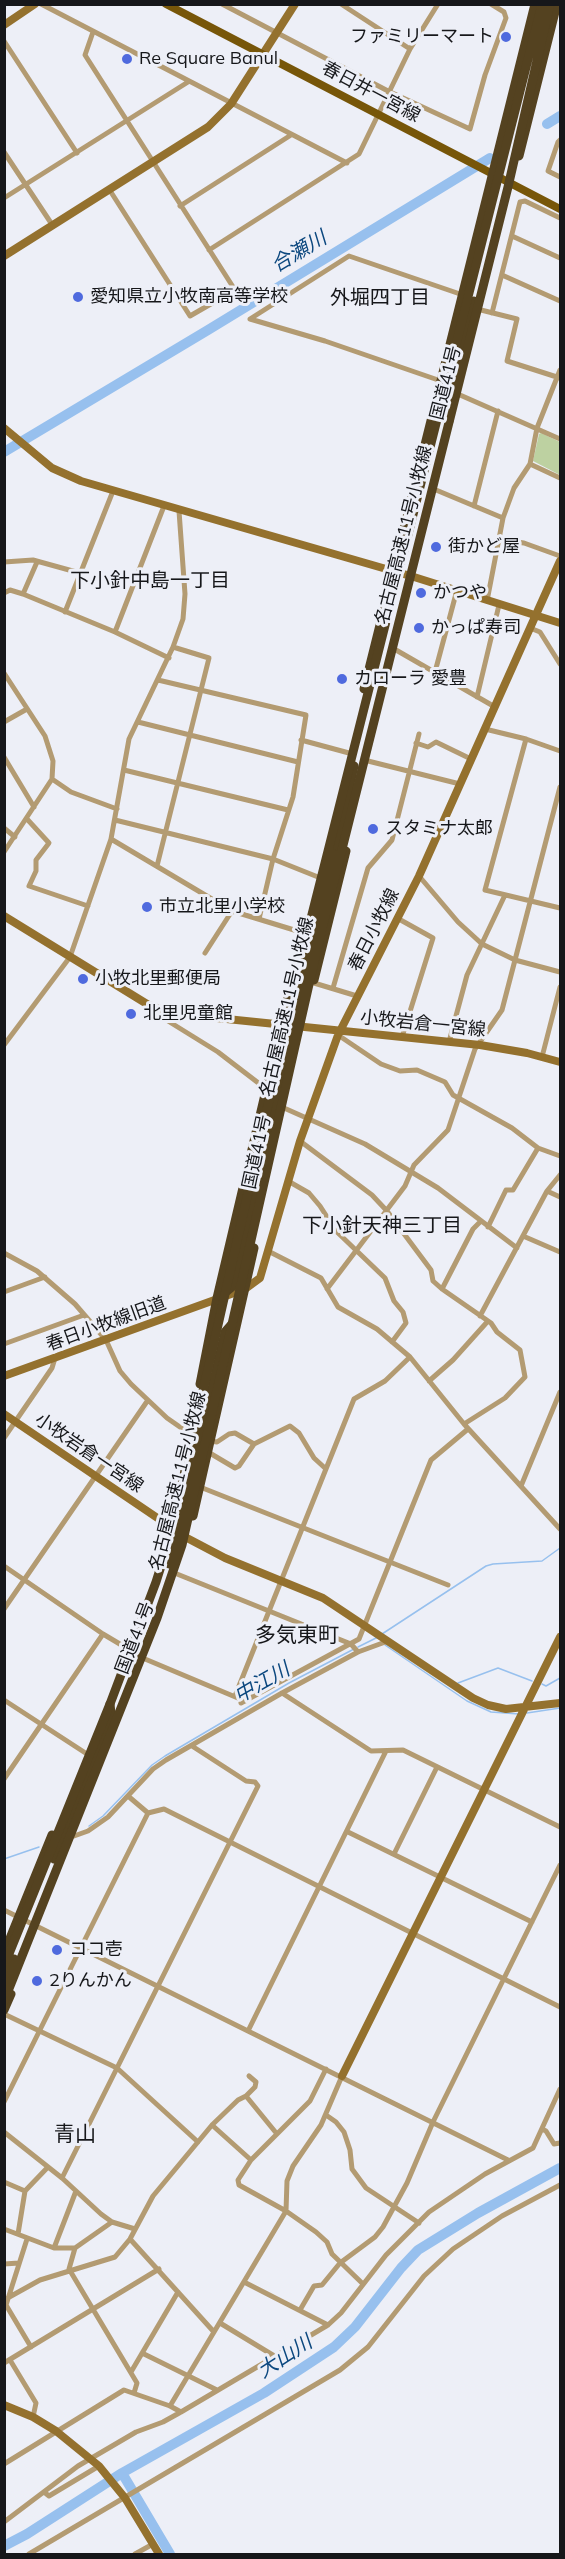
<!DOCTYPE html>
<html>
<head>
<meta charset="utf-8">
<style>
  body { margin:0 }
  #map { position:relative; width:565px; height:2559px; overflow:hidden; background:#edeff7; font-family:Mulish,sans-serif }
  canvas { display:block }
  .frame { position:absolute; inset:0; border:6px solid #16171a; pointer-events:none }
</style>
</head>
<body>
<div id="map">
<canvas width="565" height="2559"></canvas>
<div class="frame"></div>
</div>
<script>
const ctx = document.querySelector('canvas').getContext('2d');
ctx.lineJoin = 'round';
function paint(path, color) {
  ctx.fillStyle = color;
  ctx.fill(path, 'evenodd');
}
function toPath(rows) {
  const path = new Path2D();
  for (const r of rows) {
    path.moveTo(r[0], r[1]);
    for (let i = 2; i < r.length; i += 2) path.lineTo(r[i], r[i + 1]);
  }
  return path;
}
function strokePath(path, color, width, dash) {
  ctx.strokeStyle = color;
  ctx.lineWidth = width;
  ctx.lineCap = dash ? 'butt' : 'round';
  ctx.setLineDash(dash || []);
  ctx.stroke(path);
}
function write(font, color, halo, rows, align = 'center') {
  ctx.font = font + ' Mulish,"Noto Sans JP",sans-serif';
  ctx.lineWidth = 6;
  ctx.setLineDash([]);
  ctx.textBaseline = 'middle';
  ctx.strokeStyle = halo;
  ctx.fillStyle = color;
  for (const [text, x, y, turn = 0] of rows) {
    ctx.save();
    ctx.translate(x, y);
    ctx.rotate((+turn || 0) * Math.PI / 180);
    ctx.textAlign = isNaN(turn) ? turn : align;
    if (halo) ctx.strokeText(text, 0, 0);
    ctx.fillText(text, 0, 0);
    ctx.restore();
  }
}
const green = toPath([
  [541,433,560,442,560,475,533,461,539,434]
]);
const stream = toPath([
  [382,1634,486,1566,493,1564,542,1561,560,1548],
  [385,1645,467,1701,491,1712,519,1714],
  [358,1647,378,1637],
  [458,1683,498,1668,532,1681],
  [542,1684,546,1686,560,1678],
  [527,1713,560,1708],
  [89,1826,103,1816,152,1765,165,1756,289,1683,354,1649],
  [4,1859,39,1847]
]);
const river = toPath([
  [547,124,560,116],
  [4,452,208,330,490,158],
  [122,2473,170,2554],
  [4,2546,27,2534,122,2473,264,2393,334,2347,355,2327,401,2268,418,2250,478,2213,560,2168]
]);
const street = toPath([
  [41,4,347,163],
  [222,4,388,91,470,129,485,75,506,18,504,12,491,4],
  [341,4,410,49],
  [93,32,85,55,235,290,190,316,109,189],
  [4,41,77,153],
  [560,140,558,142,548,171,560,177],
  [4,152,53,226],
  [4,198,188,82],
  [180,206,291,135],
  [512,236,560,258],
  [209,250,359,154,410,49,438,4],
  [502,275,560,301],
  [481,310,517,319,507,361,560,378],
  [492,313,520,202,525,201,560,218],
  [441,381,325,341,250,319,349,256,463,295],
  [460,395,560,439],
  [530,464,560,478],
  [436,490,503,518],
  [474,506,498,411],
  [500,540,524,543,560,556],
  [4,562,33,560,80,573],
  [4,593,10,590,23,594,115,632,169,658],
  [23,594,37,562],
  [487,601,503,518,514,488,530,464,537,428,560,370],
  [65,612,113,491],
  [530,628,540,632,560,664],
  [115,632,164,506],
  [396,650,495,707],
  [435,672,457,590],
  [4,673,45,736,53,761,52,779,4,852],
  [158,680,306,715,293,797,273,859,259,919],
  [477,697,499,605],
  [4,722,27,709],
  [138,722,298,762],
  [485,729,526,739,560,751],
  [526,739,485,890,560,908],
  [301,740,349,753],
  [416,743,428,747,436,742,471,759],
  [4,757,34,807],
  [368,761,460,784],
  [124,770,288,810],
  [52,779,71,792,117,809],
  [27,819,49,843,36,860,36,871,29,886,88,906],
  [115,820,273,859,318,877],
  [4,828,15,837],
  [111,839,232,911,304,933],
  [157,866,209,658,173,647],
  [419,876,458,922,482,944,515,960,560,972],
  [397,918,433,938,402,1037],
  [205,953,232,911],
  [314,983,357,996],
  [333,988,368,868,392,840,419,734],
  [165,1011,168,1021,218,1052,261,1085,267,1087],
  [338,1035,381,1064,400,1071,417,1070,445,1082,453,1095,512,1128,538,1148,560,1156],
  [449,1042,467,975,505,895],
  [4,1045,70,957,111,839,129,739,173,647,183,619,185,594,179,511],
  [542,1057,560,987],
  [284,1108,365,1144,438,1188,517,1248],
  [300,1141,372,1195,387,1211,431,1270,433,1281,442,1289,491,1323,497,1332,520,1350,525,1377,505,1398,464,1424],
  [288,1181,309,1193,320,1206,336,1231,385,1278,394,1301,403,1312,406,1323,392,1342],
  [547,1191,560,1197],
  [488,1227,506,1190,513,1190,538,1148],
  [523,1236,560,1252],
  [268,1251,321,1278,338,1307,377,1329,410,1357,464,1424,560,1529],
  [4,1253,37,1271,75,1304,106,1340,120,1371,131,1384,167,1418,190,1434],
  [327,1289,405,1186,414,1165,448,1130,475,1049,502,1010,560,787],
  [442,1289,473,1229,481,1221],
  [4,1292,45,1277],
  [480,1316,547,1191,560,1175],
  [4,1344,84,1315],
  [429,1381,453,1360,488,1321],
  [4,1438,52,1368,55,1358],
  [210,1441,217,1442,229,1434,235,1433,254,1444],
  [208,1452,235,1468,239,1466,254,1444,290,1426,299,1433,314,1458,326,1469],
  [521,1486,560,1392],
  [200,1487,448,1585],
  [4,1566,103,1634,145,1659,245,1701],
  [177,1574,351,1644,358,1652],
  [4,1609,148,1400],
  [282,1693,371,1751,403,1750,560,1827],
  [235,1696,354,1399,385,1381,410,1357],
  [4,1700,87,1754],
  [241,1703,359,1639,431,1460,468,1429],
  [4,1779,103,1634],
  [128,1796,148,1813],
  [348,1832,532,1922],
  [74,1836,88,1831,108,1817,153,1769,166,1760,282,1693,358,1652,388,1641],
  [394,1854,437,1767],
  [4,1910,508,2160],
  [4,2014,117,2068,198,2142],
  [248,2031,386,1751],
  [249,2076,256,2082,255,2087,246,2096,277,2134,251,2160,238,2180,239,2185,286,2211,316,2232,327,2242,332,2254,363,2284],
  [4,2102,148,1813,164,1809,560,2007],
  [326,2115,336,2122,344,2132,350,2150,352,2169,366,2188,419,2223],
  [212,2125,251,2160],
  [542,2129,546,2131,554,2144,560,2143],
  [4,2132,62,2178,101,2214,112,2222,135,2229],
  [277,2134,310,2101,326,2069],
  [62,2178,258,1786,255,1782,246,1781,192,1746],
  [4,2182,25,2191],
  [4,2229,54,2248,75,2248,112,2222],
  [18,2234,25,2191,48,2167],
  [27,2239,6,2305,31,2347],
  [130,2239,214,2332],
  [54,2248,76,2191],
  [75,2248,69,2269,137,2383,134,2393],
  [4,2264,19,2263],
  [244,2282,328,2325],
  [4,2300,40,2280,115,2257,130,2239,153,2196,212,2125,238,2100,246,2096],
  [300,2310,314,2286,322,2285,340,2263,375,2237,383,2227,407,2183,433,2122,560,1865],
  [220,2323,276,2357],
  [142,2353,217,2390],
  [10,2360,36,2403,33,2417],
  [4,2363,159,2269],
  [131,2372,178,2292],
  [170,2406,286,2211,287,2181,293,2166,321,2125,342,2076],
  [4,2464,124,2390,170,2406,181,2412],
  [44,2492,49,2496,99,2466],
  [4,2522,78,2466,136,2432,163,2422,181,2412,328,2325,341,2313,386,2255,429,2212,485,2174,533,2148,560,2089],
  [29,2554,340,2370,368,2347,424,2276,453,2249,502,2216,560,2185],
  [135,2554,153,2544]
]);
const secondary = toPath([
  [4,25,35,4],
  [4,256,208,127,231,104,295,4],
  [4,428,52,468,81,481,414,577,560,623],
  [4,916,147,1004,165,1011,178,1014,480,1045,527,1053,560,1062],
  [4,1376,245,1289,260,1278,300,1141,338,1035,419,876,560,561],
  [4,1414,187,1538,225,1558,323,1598,473,1698,488,1705,506,1709,560,1703],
  [342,2076,560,1637],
  [4,2405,33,2417,56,2431,99,2466,125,2498,159,2554]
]);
const primary = toPath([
  [166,4,560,209]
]);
const highway = toPath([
  [519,156,557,4],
  [449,421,447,409,474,301],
  [364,689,535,4],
  [334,854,354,766],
  [314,980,346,851],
  [227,1291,233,1286,285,1057],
  [200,1384,217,1298,288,997],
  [198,1450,225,1332,232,1324],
  [193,1516,254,1248],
  [54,1859,111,1714,110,1704],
  [4,1953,52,1835],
  [4,2010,11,1994]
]);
const highwayBridge = toPath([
  [285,1057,334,854],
  [169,1564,198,1450],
  [4,1966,110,1704,156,1582,169,1541,304,946,542,4],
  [4,1982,14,1959],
  [4,2001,157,1618,182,1545,317,949,508,187,550,4]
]);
const markers = [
  [506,37,6,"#4f6ade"],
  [127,59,6,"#4f6ade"],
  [78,297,6,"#4f6ade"],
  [436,547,6,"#4f6ade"],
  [421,593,6,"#4f6ade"],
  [419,628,6,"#4f6ade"],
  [342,679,6,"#4f6ade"],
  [373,829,6,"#4f6ade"],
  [147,907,6,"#4f6ade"],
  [83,979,6,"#4f6ade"],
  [131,1014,6,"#4f6ade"],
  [57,1950,6,"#4f6ade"],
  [37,1981,6,"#4f6ade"]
];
const poiNames = [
  ["ファミリーマート",494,37,"right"],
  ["Re Square Banul",139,59],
  ["愛知県立小牧南高等学校",90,297],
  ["街かど屋",448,547],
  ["かつや",433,593],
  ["かっぱ寿司",431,628],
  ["カローラ 愛豊",354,679],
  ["スタミナ太郎",385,829],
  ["市立北里小学校",159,907],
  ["小牧北里郵便局",95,979],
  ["北里児童館",143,1014],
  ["ココ壱",69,1950],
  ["2りんかん",49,1981]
];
const streetNames = [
  ["春日井一宮線",371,92,28],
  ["国道41号",446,383,-76],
  ["名古屋高速11号小牧線",404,535,-76],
  ["春日小牧線",374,930,-63],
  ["名古屋高速11号小牧線",287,1007,-77],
  ["小牧岩倉一宮線",423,1024,6],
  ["国道41号",257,1152,-78],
  ["春日小牧線旧道",106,1324,-20],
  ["小牧岩倉一宮線",89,1453,34],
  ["名古屋高速11号小牧線",178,1481,-76],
  ["国道41号",135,1638,-69]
];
const waterNames = [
  ["合瀬川",299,252,-31],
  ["中江川",262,1683,-30],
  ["大山川",285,2357,-33]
];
const neighbourhoodNames = [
  ["外堀四丁目",380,298],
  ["下小針中島一丁目",150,581],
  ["下小針天神三丁目",382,1226]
];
const quarterNames = [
  ["多気東町",297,1636],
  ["青山",75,2135]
];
paint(green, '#bdd1a1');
strokePath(stream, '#97c0ee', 1.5);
strokePath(river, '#97c0ee', 10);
strokePath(street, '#b39b72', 5);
strokePath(secondary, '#94712e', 8);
strokePath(primary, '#775609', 8);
strokePath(highway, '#544220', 9);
strokePath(highwayBridge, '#544220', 9);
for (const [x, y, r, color] of markers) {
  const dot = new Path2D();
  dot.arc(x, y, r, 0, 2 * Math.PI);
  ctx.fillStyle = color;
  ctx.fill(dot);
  strokePath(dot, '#edeff7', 2);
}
write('18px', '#16171a', '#edeff7', poiNames, 'left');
write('18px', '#16171a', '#edeff7', streetNames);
write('italic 20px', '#0c487f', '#edeff7', waterNames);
write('20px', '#16171a', '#edeff7', neighbourhoodNames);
write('21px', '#16171a', '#edeff7', quarterNames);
</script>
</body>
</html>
